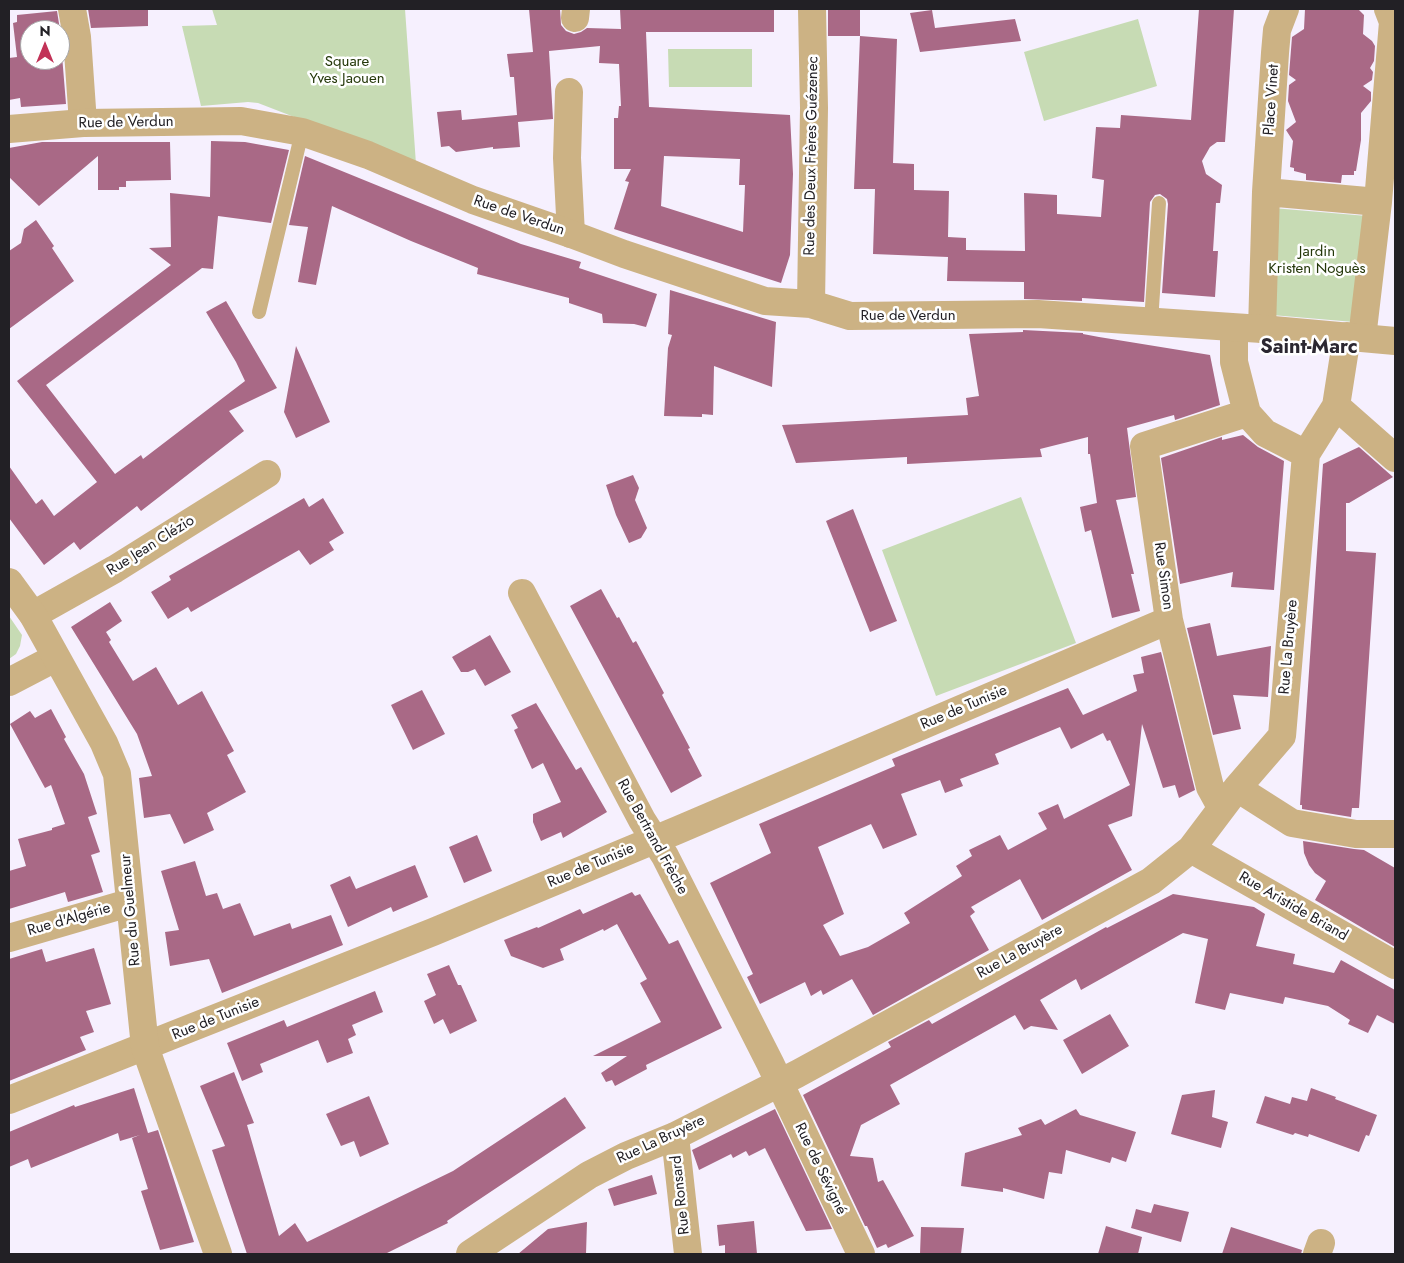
<!DOCTYPE html>
<html>
<head>
<meta charset="utf-8">
<style>
  body { margin:0 }
  #map { position:relative; width:1404px; height:1263px; overflow:hidden; background:#f6f0fe; font-family:Jost,sans-serif }
  canvas { display:block }
  .frame { position:absolute; inset:0; border:10px solid #222025; pointer-events:none }
  .north { position:absolute; left:20px; top:20px; width:50px; height:50px; box-sizing:border-box; background:#fff; border:1px solid #a7a6a8; border-radius:50%; rotate:0deg; font-size:14px; font-weight:700; line-height:20px; text-align:center; color:#222025 }
  .north::after { content:''; display:block; margin:auto; width:18px; height:22px; background:#c23257; clip-path:polygon(50% 0,100% 100%,50% 72%,0 100%) }
</style>
</head>
<body>
<div id="map">
<canvas width="1404" height="1263"></canvas>
<div class="frame"></div>
<div class="north">N</div>
</div>
<script>
const ctx = document.querySelector('canvas').getContext('2d');
ctx.lineJoin = 'round';
function paint(path, color) {
  ctx.fillStyle = color;
  ctx.fill(path, 'evenodd');
}
function toPath(rows) {
  const path = new Path2D();
  for (const r of rows) {
    path.moveTo(r[0], r[1]);
    for (let i = 2; i < r.length; i += 2) path.lineTo(r[i], r[i + 1]);
  }
  return path;
}
function strokePath(path, color, width, dash) {
  ctx.strokeStyle = color;
  ctx.lineWidth = width;
  ctx.lineCap = dash ? 'butt' : 'round';
  ctx.setLineDash(dash || []);
  ctx.stroke(path);
}
function write(font, color, halo, rows, align = 'center') {
  ctx.font = font + ' Jost,sans-serif';
  ctx.lineWidth = 5;
  ctx.setLineDash([]);
  ctx.textBaseline = 'middle';
  ctx.strokeStyle = halo;
  ctx.fillStyle = color;
  for (const [text, x, y, turn = 0] of rows) {
    ctx.save();
    ctx.translate(x, y);
    ctx.rotate((+turn || 0) * Math.PI / 180);
    ctx.textAlign = isNaN(turn) ? turn : align;
    if (halo) ctx.strokeText(text, 0, 0);
    ctx.fillText(text, 0, 0);
    ctx.restore();
  }
}
const green = toPath([
  [212,9,405,9,416,164,258,103,248,102,201,106,182,26,217,25],
  [1138,19,1157,86,1044,121,1024,52],
  [668,49,752,49,752,87,669,87],
  [1273,208,1367,216,1354,322,1272,315],
  [1021,497,1076,643,936,696,882,550],
  [9,616,22,635,20,646,16,654,9,659]
]);
const building = toPath([
  [88,9,148,9,148,26,91,28],
  [529,9,560,9,561,25,566,31,574,34,581,32,587,28,621,29,620,9,774,9,774,32,646,32,649,107,790,115,793,174,790,255,781,283,614,229,629,182,625,181,631,169,614,169,614,118,618,118,619,106,621,106,619,64,599,63,600,46,549,51,553,119,518,122,520,147,493,149,493,147,456,152,449,146,441,147,437,112,461,110,462,120,517,115,514,77,510,77,507,54,533,52],
  [664,156,740,159,739,185,745,185,743,232,661,206],
  [828,9,860,9,860,36,828,36],
  [1199,9,1234,9,1225,142,1217,142,1210,147,1202,161,1206,174,1222,185,1220,203,1216,203,1213,251,1218,251,1215,297,1162,293,1168,204,1167,199,1160,194,1155,195,1150,202,1144,302,1082,298,1082,301,1024,299,1024,282,947,281,948,257,873,254,875,189,854,189,860,36,897,39,893,163,914,164,914,190,949,191,948,237,966,238,966,250,1025,251,1024,193,1057,195,1057,214,1101,217,1104,180,1092,178,1096,127,1120,128,1121,115,1191,120],
  [1305,9,1358,9,1364,15,1363,34,1372,41,1375,46,1374,61,1370,68,1373,72,1372,80,1363,86,1371,92,1371,101,1361,113,1361,140,1356,171,1354,171,1354,175,1342,175,1341,183,1306,180,1306,174,1294,171,1294,168,1290,167,1293,141,1286,130,1296,122,1288,101,1289,85,1296,80,1289,75,1292,37,1304,29],
  [932,10,935,28,1015,19,1021,41,920,52,910,13],
  [57,11,60,30,30,30,30,60,60,60,60,31,66,104,21,107,20,98,9,100,9,58,17,57,13,23,17,22,17,15],
  [211,141,245,142,289,150,271,223,218,216,213,269,202,268,46,385,115,474,141,455,143,459,245,381,236,362,206,312,226,301,277,388,229,411,244,431,141,511,137,506,80,550,74,542,44,565,9,518,9,466,36,504,42,499,54,516,97,482,17,381,171,265,149,248,171,247,170,193,210,197],
  [42,142,170,142,171,180,126,181,126,187,119,187,119,190,98,190,98,156,39,206,9,177,9,148],
  [305,156,521,244,581,262,579,268,657,294,646,327,634,324,603,323,602,314,569,303,569,298,477,274,478,268,411,241,332,206,316,285,298,282,308,227,289,225],
  [36,220,54,246,52,248,74,281,9,329,9,251,21,243,24,229],
  [670,290,776,322,772,387,714,366,713,415,702,414,702,417,664,416,668,348,672,335,668,334],
  [1023,330,1083,333,1083,334,1099,337,1210,355,1220,405,1175,420,1174,415,1127,428,1136,497,1116,500,1134,574,1131,574,1140,611,1112,618,1091,530,1085,532,1080,507,1097,503,1090,454,1088,454,1088,437,1040,449,1042,457,907,464,907,457,796,463,782,425,968,415,966,398,979,396,969,334,1023,332],
  [296,346,330,422,296,438,284,412],
  [1243,435,1258,447,1284,461,1274,590,1231,587,1233,572,1180,584,1161,458,1222,437,1222,440],
  [1359,447,1393,477,1349,503,1346,503,1346,551,1376,553,1359,808,1352,808,1351,817,1302,809,1302,805,1300,805,1323,464],
  [633,475,639,488,635,500,647,528,641,538,629,543,616,515,606,485],
  [304,498,309,507,323,498,344,533,329,542,334,550,310,565,299,550,191,612,188,607,168,619,151,592,171,580,169,576],
  [853,509,897,621,870,632,826,521],
  [601,589,617,618,619,617,633,643,636,641,664,693,662,695,690,748,688,749,702,776,671,793,570,606],
  [110,602,122,621,106,632,111,640,109,642,133,681,156,667,178,705,202,691,234,751,227,755,246,792,207,813,214,830,184,844,170,814,144,818,139,778,152,776,137,734,71,627],
  [1210,623,1217,656,1271,646,1268,697,1233,695,1241,729,1213,735,1187,628],
  [490,635,511,672,485,686,475,669,468,672,461,672,452,657],
  [1161,652,1195,790,1179,798,1175,785,1163,788,1142,724,1132,816,1108,825,1132,870,1042,920,1020,879,971,907,975,912,970,916,989,950,873,1015,852,979,823,995,821,990,811,996,805,982,760,1004,747,977,753,974,710,883,771,853,759,824,895,766,892,759,1068,688,1083,715,1137,691,1133,675,1144,673,1141,657],
  [1060,727,1071,749,1103,733,1107,741,1110,740,1130,785,1064,819,1058,804,1038,813,1047,829,1008,850,1000,835,969,850,972,856,956,866,962,876,904,913,910,923,868,947,840,956,823,925,844,914,818,847,871,824,883,849,917,835,901,794,940,780,945,793,963,786,960,779,999,764,995,754],
  [422,690,445,734,413,750,391,705],
  [536,703,576,770,581,767,607,812,563,838,561,832,541,841,533,822,533,814,561,802,543,763,532,769,514,730,518,728,511,715],
  [51,709,66,737,64,739,84,774,97,814,88,817,100,852,91,855,103,892,68,902,65,892,9,909,9,871,26,866,18,839,52,830,52,828,65,824,51,785,45,788,10,724,30,711,35,718],
  [477,835,492,871,464,883,449,847],
  [1303,841,1354,849,1364,850,1395,868,1395,947,1315,900,1326,881,1315,873,1309,865,1304,853],
  [195,861,206,896,217,893,223,909,240,903,254,936,290,923,292,929,331,915,343,945,222,993,209,959,170,966,165,932,179,930,161,871],
  [415,865,428,897,393,912,391,907,348,927,330,885,350,876,356,889],
  [632,892,635,896,640,894,669,944,678,940,722,1028,646,1065,647,1069,615,1086,612,1080,606,1082,601,1073,627,1056,593,1056,661,1022,640,983,647,979,617,924,604,931,603,929,560,949,564,960,543,968,511,956,504,940,537,927,538,928,580,909,583,914],
  [1173,894,1254,907,1265,914,1256,946,1295,954,1293,964,1334,973,1341,960,1395,990,1395,1024,1377,1015,1368,1033,1348,1024,1350,1020,1328,1006,1285,997,1283,1004,1230,993,1225,1010,1195,1003,1208,939,1183,933,1081,990,1076,979,1040,1000,1058,1030,1031,1026,1024,1030,1015,1015,890,1085,900,1104,861,1125,850,1156,873,1158,878,1182,883,1180,914,1236,888,1248,886,1244,877,1248,867,1226,865,1226,803,1095,891,1047,888,1042,929,1020,932,1024,1106,927,1107,928],
  [94,948,111,1004,86,1011,94,1032,80,1037,86,1050,9,1081,9,959,42,949,46,962],
  [449,965,458,985,461,985,477,1021,450,1034,443,1019,434,1024,424,1001,436,995,427,974],
  [375,991,383,1012,352,1025,356,1035,348,1039,353,1053,327,1063,318,1040,260,1064,263,1072,242,1081,227,1043,284,1020,287,1027],
  [1110,1014,1129,1046,1082,1074,1063,1040],
  [234,1072,254,1123,247,1125,279,1236,295,1223,307,1242,453,1171,565,1097,586,1128,447,1221,448,1223,385,1254,247,1254,212,1150,225,1146,200,1086],
  [134,1088,148,1133,158,1130,194,1242,160,1250,141,1191,148,1189,132,1138,140,1135,120,1141,118,1133,31,1168,28,1159,9,1167,9,1132,74,1105,75,1107],
  [1311,1088,1336,1097,1335,1099,1377,1115,1369,1136,1366,1135,1359,1152,1309,1134,1308,1137,1295,1133,1293,1135,1256,1123,1265,1096,1290,1104,1292,1097,1307,1101],
  [1215,1090,1212,1117,1228,1122,1221,1148,1171,1134,1182,1095],
  [369,1096,389,1144,360,1157,354,1141,341,1146,326,1114],
  [775,1109,832,1229,806,1231,765,1148,749,1156,746,1151,733,1158,731,1154,699,1170,692,1150],
  [1076,1109,1080,1115,1136,1132,1126,1162,1112,1157,1110,1163,1066,1150,1062,1174,1049,1172,1044,1199,1003,1188,1003,1192,961,1186,965,1153,1022,1135,1018,1128,1041,1119,1045,1125],
  [652,1175,657,1194,614,1206,608,1189],
  [1154,1204,1189,1212,1181,1242,1131,1228,1136,1209,1151,1213],
  [754,1221,757,1254,725,1254,725,1245,719,1246,717,1225],
  [587,1222,586,1254,518,1254,548,1229],
  [1106,1226,1142,1237,1138,1254,1098,1254],
  [921,1227,964,1228,961,1254,920,1254],
  [1231,1227,1302,1250,1301,1254,1222,1254]
]);
const service = toPath([
  [259,312,302,132],
  [1151,322,1159,203]
]);
const minor = toPath([
  [72,9,77,37,83,123],
  [575,18,576,9],
  [569,92,567,158,571,234],
  [1266,192,1378,202],
  [1234,328,1234,362,1247,413,1265,433,1306,454],
  [1262,329,1266,192,1275,53,1277,30,1285,9],
  [1362,338,1378,202,1393,22,1388,9],
  [1336,406,1395,458],
  [522,593,642,820,665,856,770,1063,861,1254],
  [33,615,115,569,267,474],
  [9,682,55,658],
  [1237,788,1292,823,1356,834,1395,834],
  [1221,807,1210,787,1169,620,1144,446,1247,413],
  [1191,849,1395,965],
  [9,938,129,903],
  [9,1100,433,932,678,830,1169,620],
  [675,1136,688,1254],
  [470,1254,589,1175,626,1156,675,1136,797,1074,1151,881,1191,849,1237,788,1282,736,1306,454,1336,406,1347,336],
  [1317,1254,1321,1243]
]);
const tertiary = toPath([
  [9,129,83,123,241,121,302,132,368,155,473,200,571,234,624,254,765,301,811,304,850,316,1038,314,1262,329,1395,341],
  [811,304,814,108,812,9],
  [9,582,33,615,104,743,117,774,145,1047,218,1254]
]);
const parkNames = [
  ["Square",347,62],
  ["Yves Jaouen",347,79],
  ["Jardin",1317,252],
  ["Kristen Noguès",1317,269]
];
const streetNames = [
  ["Place Vinet",1272,100,-86],
  ["Rue de Verdun",126,123,-1],
  ["Rue des Deux Frères Guézenec",812,156,-89],
  ["Rue de Verdun",519,216,19],
  ["Rue de Verdun",908,316],
  ["Rue Jean Clézio",151,546,-32],
  ["Rue Simon",1163,576,82],
  ["Rue La Bruyère",1289,647,-85],
  ["Rue de Tunisie",964,708,-23],
  ["Rue Bertrand Frèche",652,837,61],
  ["Rue de Tunisie",591,866,-23],
  ["Rue Aristide Briand",1293,907,30],
  ["Rue du Guelmeur",131,910,-95],
  ["Rue d'Algérie",69,920,-16],
  ["Rue La Bruyère",1020,952,-29],
  ["Rue de Tunisie",216,1019,-22],
  ["Rue La Bruyère",661,1140,-25],
  ["Rue de Sévigné",820,1169,64],
  ["Rue Ronsard",681,1195,-96]
];
const districtNames = [
  ["Saint-Marc",1309,348]
];
paint(green, '#c7dbb4');
paint(building, '#a96986');
strokePath(service, '#ccb284', 14);
strokePath(minor, '#ccb284', 28);
strokePath(tertiary, '#ccb284', 28);
write('15px', '#243709', '#fff', parkNames);
write('15px', '#222025', '#fff', streetNames);
write('bold 20px', '#2b2731', '#fff', districtNames);
</script>
</body>
</html>
